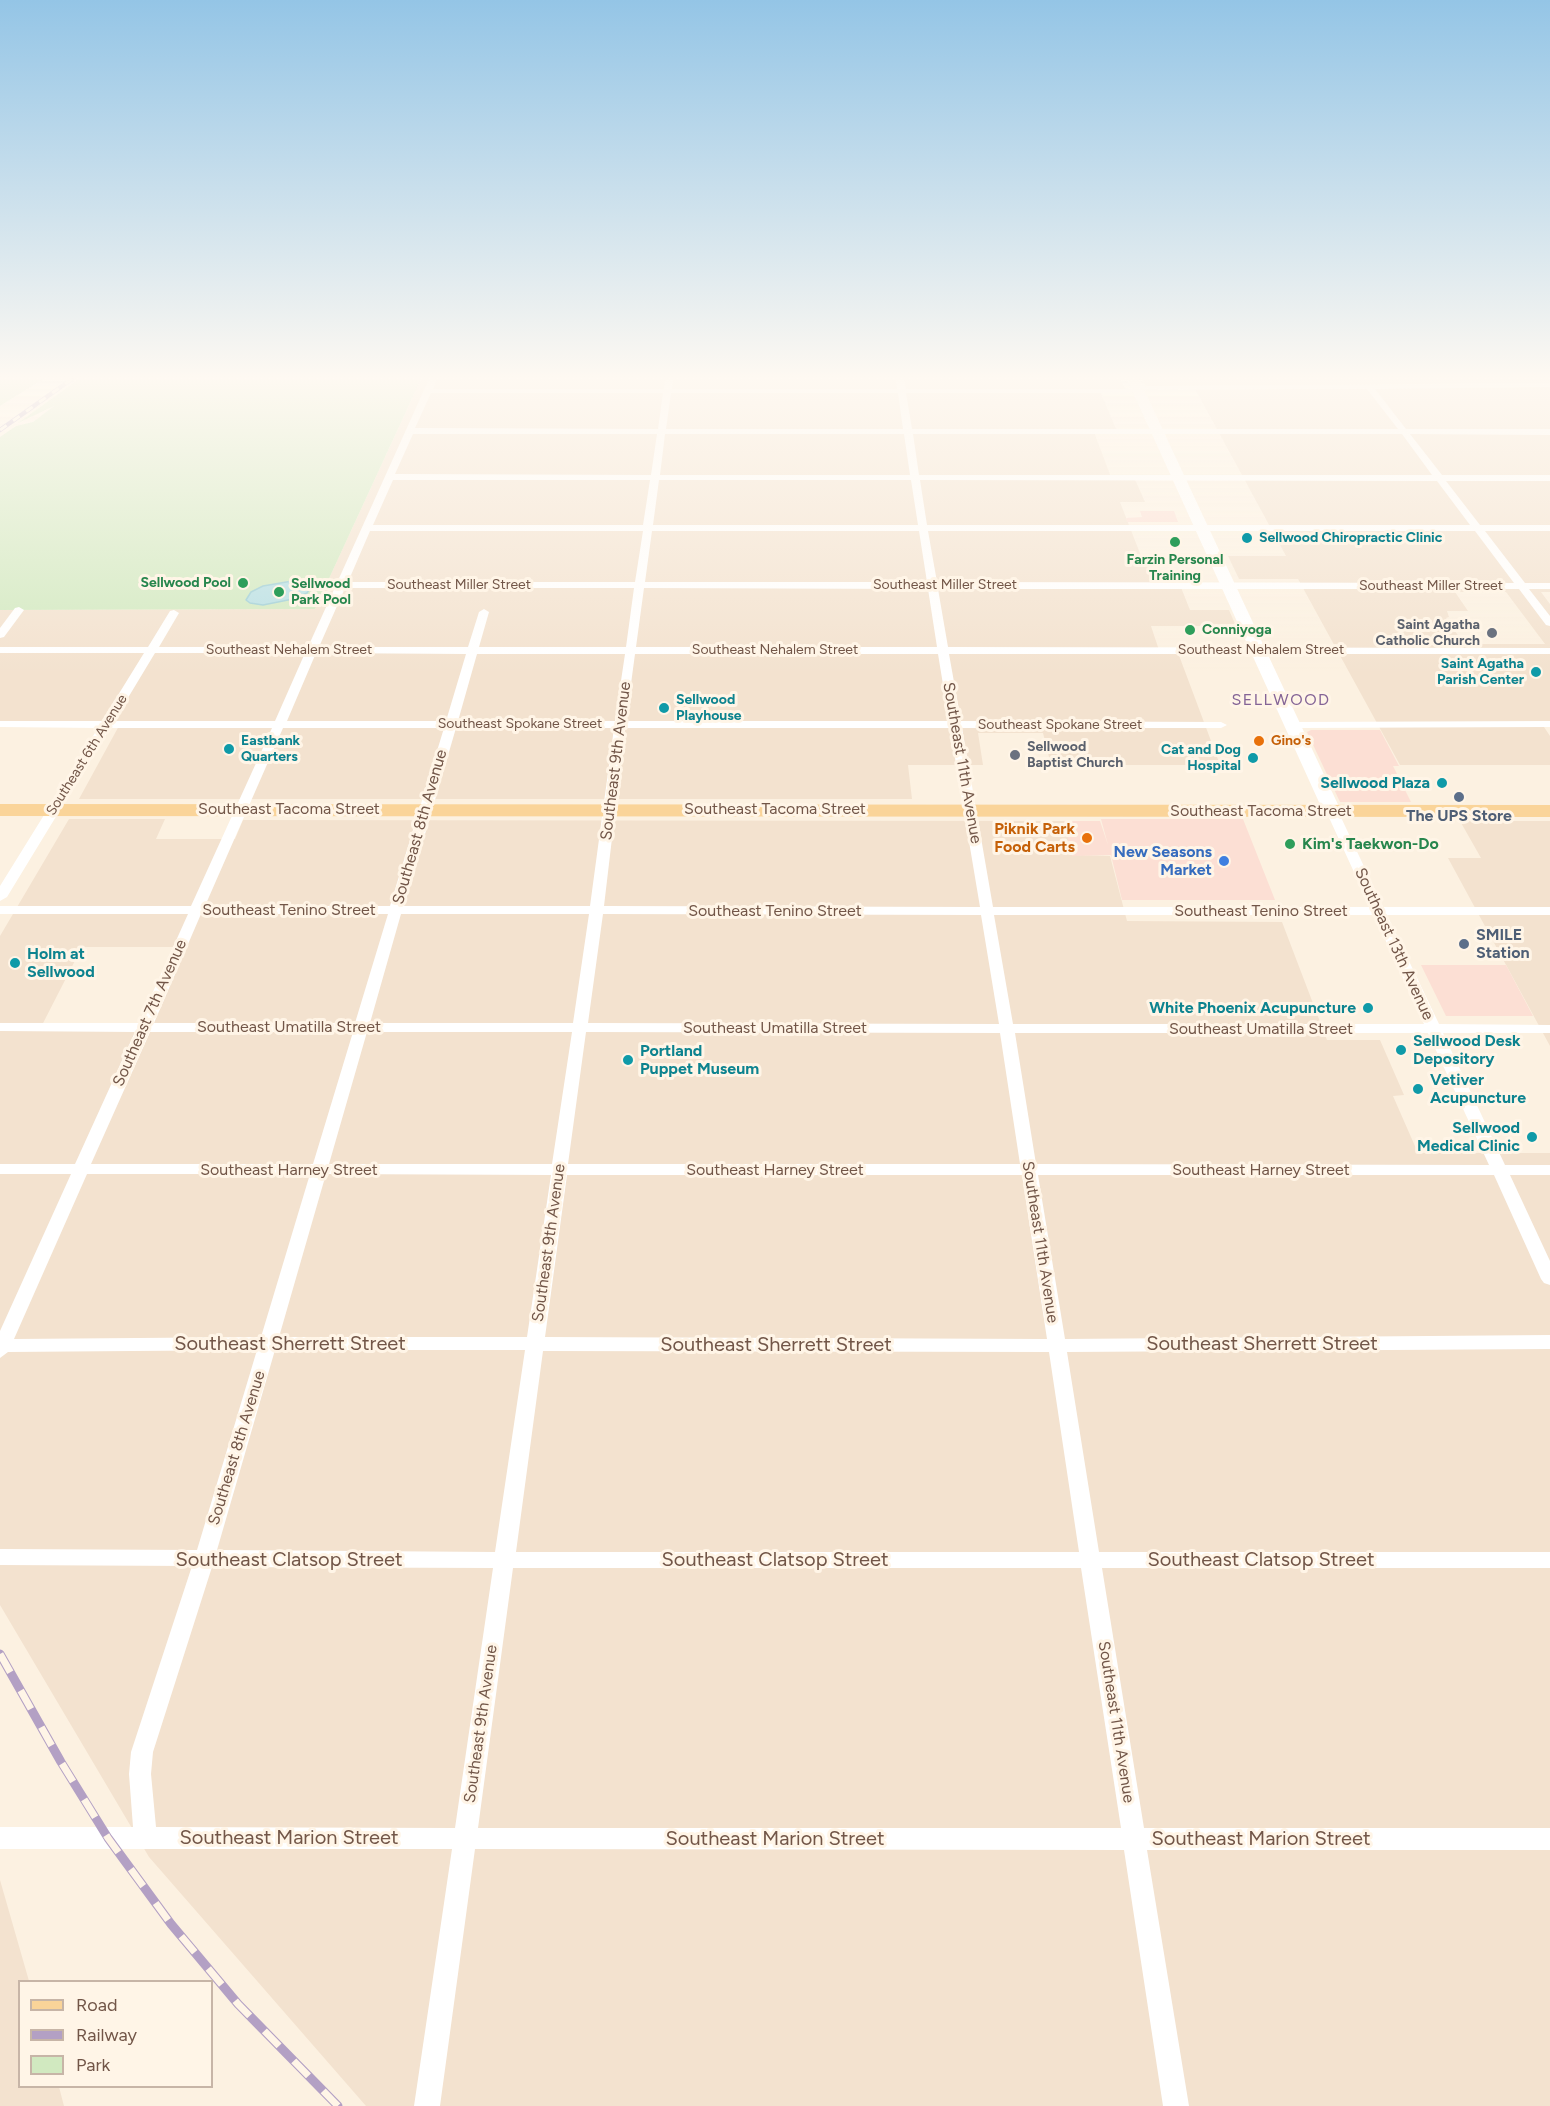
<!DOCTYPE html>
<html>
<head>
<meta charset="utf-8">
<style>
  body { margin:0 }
  #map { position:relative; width:1550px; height:2106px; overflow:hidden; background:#fcf1e1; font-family:Figtree,sans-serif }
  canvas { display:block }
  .legend { position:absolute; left:18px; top:1980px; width:195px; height:108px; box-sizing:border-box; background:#fff5e7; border:2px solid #c7b5a7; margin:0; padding:8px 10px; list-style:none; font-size:18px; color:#725648 }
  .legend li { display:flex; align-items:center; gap:12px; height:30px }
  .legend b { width:30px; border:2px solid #c7b5a7 }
</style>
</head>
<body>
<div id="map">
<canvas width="1550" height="2106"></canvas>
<ul class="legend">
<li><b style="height:8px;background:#fad499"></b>Road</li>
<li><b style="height:8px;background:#b3a0c4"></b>Railway</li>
<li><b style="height:16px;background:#d1e9c0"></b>Park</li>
</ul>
</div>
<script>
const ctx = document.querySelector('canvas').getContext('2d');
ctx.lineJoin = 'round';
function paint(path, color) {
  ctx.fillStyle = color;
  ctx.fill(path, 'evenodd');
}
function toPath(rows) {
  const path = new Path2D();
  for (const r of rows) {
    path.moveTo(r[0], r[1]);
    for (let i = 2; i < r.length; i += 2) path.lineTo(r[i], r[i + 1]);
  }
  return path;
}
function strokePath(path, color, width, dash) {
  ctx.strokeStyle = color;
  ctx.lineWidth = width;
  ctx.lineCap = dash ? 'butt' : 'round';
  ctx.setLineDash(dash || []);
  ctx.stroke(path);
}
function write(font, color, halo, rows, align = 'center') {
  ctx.font = font + ' Figtree,sans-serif';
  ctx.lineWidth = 6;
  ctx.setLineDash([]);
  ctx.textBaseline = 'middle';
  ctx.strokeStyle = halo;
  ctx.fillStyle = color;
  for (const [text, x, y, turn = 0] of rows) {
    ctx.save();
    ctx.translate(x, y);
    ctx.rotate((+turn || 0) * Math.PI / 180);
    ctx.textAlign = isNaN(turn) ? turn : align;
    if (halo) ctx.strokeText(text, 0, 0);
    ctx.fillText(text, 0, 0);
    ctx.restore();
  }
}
const residential = toPath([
  [421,379,1120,379,1126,390,1100,391,1117,431,1094,432,1111,477,1134,477,1145,502,1120,502,1143,561,1156,561,1166,585,1180,585,1190,610,1229,610,1236,626,1151,626,1159,650,1177,650,1220,765,1051,765,1043,733,978,733,983,765,908,765,912,799,79,799,120,724,0,724,0,610,315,609],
  [1142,379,1550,379,1550,592,1541,592,1550,604,1550,724,1542,724,1550,736,1550,765,1400,765,1298,579,1239,579,1228,556,1286,556,1194,387,1146,387],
  [1455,592,1506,592,1545,644,1464,644,1446,618,1449,617,1447,611,1468,611],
  [69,819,165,819,156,839,235,839,243,820,1064,821,1073,855,1110,856,1127,921,1282,922,1327,1040,1380,1040,1404,1095,1393,1096,1418,1153,1550,1153,1550,2106,366,2106,149,1857,0,1605,0,936],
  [82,947,187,947,149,1031,39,1031],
  [1460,821,1550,821,1550,1046,1448,858,1481,858],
  [0,1880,29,1981,20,1982,20,2086,59,2087,64,2106,0,2106]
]);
const commercial = toPath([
  [1140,511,1174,511,1178,522,1127,522,1126,518,1142,517],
  [1311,730,1380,730,1399,766,1393,766,1411,802,1340,802,1307,732],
  [1101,819,1243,819,1275,900,1122,900,1111,855,1072,856,1064,821,1100,821,1108,845],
  [1421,965,1506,965,1533,1016,1446,1016]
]);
const green = toPath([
  [0,379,43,379,0,406],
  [79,379,421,379,315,609,0,610,0,437,16,426,33,422,54,406,18,423]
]);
const water = toPath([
  [298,580,309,582,311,587,307,593,293,599,263,605,250,603,246,600,251,592,263,586,298,580]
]);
const street = toPath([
  [429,379,437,379,433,389,664,389,665,379,673,379,672,389,897,389,896,379,904,379,906,389,1126,389,1146,386,1550,383,1550,387,1375,389,1406,429,1550,429,1550,435,1410,434,1442,475,1550,475,1550,481,1446,481,1480,525,1550,525,1550,531,1485,531,1525,583,1550,583,1550,589,1529,589,1550,616,1550,626,1546,625,1519,589,938,589,948,647,1550,648,1550,654,949,654,961,721,1221,722,1227,725,1221,728,962,728,993,907,1370,907,1326,811,1332,807,1338,811,1383,907,1550,907,1550,915,1387,915,1439,1024,1550,1025,1550,1033,1443,1033,1505,1165,1550,1165,1550,1175,1510,1175,1550,1261,1550,1285,1544,1283,1541,1279,1494,1175,1038,1175,1065,1339,1550,1335,1550,1349,1067,1352,1099,1552,1550,1552,1550,1568,1102,1568,1144,1828,1550,1828,1550,1850,1147,1850,1189,2106,1163,2106,1124,1850,475,1849,440,2106,414,2106,452,1849,0,1849,0,1827,133,1827,129,1774,131,1752,192,1566,0,1565,0,1549,197,1550,257,1350,8,1352,0,1358,0,1331,71,1174,0,1174,0,1164,75,1164,135,1032,0,1031,0,1023,139,1023,188,914,0,914,0,906,191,906,272,728,110,728,7,897,0,901,0,886,98,728,0,727,0,721,102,721,144,653,0,653,0,647,148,647,170,611,174,610,179,613,159,647,308,647,429,379],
  [1367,389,1398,429,912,429,906,393,1126,393,1146,390,1367,389],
  [431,393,663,393,658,429,415,428,431,393],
  [671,393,898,393,903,429,666,429,671,393],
  [413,434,657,434,651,475,395,474,413,434],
  [665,434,904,434,910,475,660,475,665,434],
  [913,434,1402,434,1432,475,919,475,913,434],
  [393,480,650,480,643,525,373,525,393,480],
  [659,480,911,480,918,525,653,525,659,480],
  [920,480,1437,481,1470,525,927,525,920,480],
  [370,531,643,531,635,582,348,582,370,531],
  [652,531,919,531,927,582,645,582,652,531],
  [928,531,1475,531,1514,583,937,582,928,531],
  [345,588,634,588,626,647,479,647,489,612,484,609,479,612,468,647,319,647,345,588],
  [644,588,928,589,937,647,636,647,644,588],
  [155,653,305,653,275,721,114,721,155,653],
  [316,653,466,654,446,721,287,721,316,653],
  [477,654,625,654,615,721,458,721,477,654],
  [635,654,938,654,949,721,626,721,635,654],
  [283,728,444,728,390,906,205,906,283,728],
  [456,728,614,728,590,906,404,906,456,728],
  [625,728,950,728,980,907,604,906,625,728],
  [201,914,388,914,355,1023,154,1023,201,914],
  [401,914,589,914,573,1023,370,1023,401,914],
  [603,914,981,915,999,1024,588,1023,603,914],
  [994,915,1374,915,1424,1024,1013,1024,994,915],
  [150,1032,353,1032,313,1164,91,1164,150,1032],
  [367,1032,572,1032,552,1164,329,1164,367,1032],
  [586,1032,1000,1033,1020,1164,568,1164,586,1032],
  [1015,1033,1428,1033,1489,1165,1036,1164,1015,1033],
  [87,1174,310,1174,261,1337,14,1339,87,1174],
  [326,1174,551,1175,527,1337,279,1337,326,1174],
  [567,1175,1022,1175,1047,1339,545,1337,567,1175],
  [275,1350,525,1350,495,1552,217,1550,275,1350],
  [543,1351,1049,1352,1079,1552,516,1552,543,1351],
  [212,1567,493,1568,455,1828,156,1827,151,1774,153,1752,212,1567],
  [513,1568,1081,1568,1121,1828,478,1828,513,1568],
  [19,607,24,610,4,637,0,638,0,628,15,608,19,607],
  [1550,721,1550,727,1293,728,1287,725,1293,722,1550,721]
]);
const secondary = toPath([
  [1127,379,1139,379,1341,811,1338,815,1326,815,1323,811,1127,379]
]);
const primary = toPath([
  [0,804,1550,805,1550,817,0,816,0,804]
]);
const railFar1 = toPath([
  [0,430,72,379]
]);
const rail = toPath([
  [0,1654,61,1762,108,1838,171,1924,238,2004,338,2106]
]);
const markers = [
  [1247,538,6,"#0f9aa8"],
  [1175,542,6,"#2e9e5b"],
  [243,583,6,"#2e9e5b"],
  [279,592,6,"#2e9e5b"],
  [1190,630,6,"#2e9e5b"],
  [1492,633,6,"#6b7280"],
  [1536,672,6,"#0f9aa8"],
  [664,708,6,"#0f9aa8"],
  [1259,741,6,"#e8710a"],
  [229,749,6,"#0f9aa8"],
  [1015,755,6,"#6b7280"],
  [1253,758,6,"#0f9aa8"],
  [1442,783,6,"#0f9aa8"],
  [1459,797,6,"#5c6f8a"],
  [1087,838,6,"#e8710a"],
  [1290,844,6,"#2e9e5b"],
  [1224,861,6,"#3f7fe0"],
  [1464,944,6,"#5c6f8a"],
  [15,963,6,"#0f9aa8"],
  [1368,1008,6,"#0f9aa8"],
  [1401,1050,6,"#0f9aa8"],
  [628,1060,6,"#0f9aa8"],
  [1418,1089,6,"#0f9aa8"],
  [1532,1137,6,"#0f9aa8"]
];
const farCulturenames = [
  ["Sellwood Chiropractic Clinic",1259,538],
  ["Saint Agatha",1524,664,"right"],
  ["Parish Center",1524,680,"right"],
  ["Sellwood",676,700],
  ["Playhouse",676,716],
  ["Eastbank",241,741],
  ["Quarters",241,757],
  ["Cat and Dog",1241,750,"right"],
  ["Hospital",1241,766,"right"]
];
const farLeisurenames = [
  ["Farzin Personal",1175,560,"center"],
  ["Training",1175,576,"center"],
  ["Sellwood Pool",231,583,"right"],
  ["Sellwood",291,584],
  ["Park Pool",291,600],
  ["Conniyoga",1202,630]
];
const farStreetnames = [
  ["Southeast Miller Street",459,585],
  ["Southeast Miller Street",945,585],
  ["Southeast Miller Street",1431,586],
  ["Southeast Nehalem Street",289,650],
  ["Southeast Nehalem Street",775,650],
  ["Southeast Nehalem Street",1261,650],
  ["Southeast Spokane Street",520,724],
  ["Southeast Spokane Street",1060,725],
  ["Southeast 6th Avenue",87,755,-58]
];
const farWorshipnames = [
  ["Saint Agatha",1480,625],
  ["Catholic Church",1480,641],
  ["Sellwood",1027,747,"left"],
  ["Baptist Church",1027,763,"left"]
];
const farFoodnames = [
  ["Gino's",1271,741]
];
const farQuarternames = [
  ["SELLWOOD",1281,700]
];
const streetNames = [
  ["Southeast 9th Avenue",616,761,-83],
  ["Southeast 11th Avenue",962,763,80],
  ["Southeast Tacoma Street",289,809],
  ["Southeast Tacoma Street",775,809],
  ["Southeast Tacoma Street",1261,811],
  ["Southeast 8th Avenue",420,827,-74],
  ["Southeast Tenino Street",289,910],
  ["Southeast Tenino Street",775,911],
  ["Southeast Tenino Street",1261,911],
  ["Southeast 13th Avenue",1394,944,65],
  ["Southeast 7th Avenue",150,1013,-66],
  ["Southeast Umatilla Street",289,1027],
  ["Southeast Umatilla Street",775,1028],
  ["Southeast Umatilla Street",1261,1029],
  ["Southeast Harney Street",289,1170],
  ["Southeast Harney Street",775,1170],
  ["Southeast Harney Street",1261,1170],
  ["Southeast 11th Avenue",1040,1242,81],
  ["Southeast 9th Avenue",549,1243,-82],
  ["Southeast 8th Avenue",237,1448,-73],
  ["Southeast 11th Avenue",1116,1722,81],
  ["Southeast 9th Avenue",481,1724,-82]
];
const cultureNames = [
  ["Sellwood Plaza",1430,783,"right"],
  ["Holm at",27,954],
  ["Sellwood",27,972],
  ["White Phoenix Acupuncture",1356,1008,"right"],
  ["Sellwood Desk",1413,1041],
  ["Depository",1413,1059],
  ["Portland",640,1051],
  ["Puppet Museum",640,1069],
  ["Vetiver",1430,1080],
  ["Acupuncture",1430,1098],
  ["Sellwood",1520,1128,"right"],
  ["Medical Clinic",1520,1146,"right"]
];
const serviceNames = [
  ["The UPS Store",1459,816],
  ["SMILE",1476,935,"left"],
  ["Station",1476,953,"left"]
];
const foodNames = [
  ["Piknik Park",1075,829],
  ["Food Carts",1075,847]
];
const leisureNames = [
  ["Kim's Taekwon-Do",1302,844]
];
const shopNames = [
  ["New Seasons",1212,852],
  ["Market",1212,870]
];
const nearStreetnames = [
  ["Southeast Sherrett Street",290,1344],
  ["Southeast Sherrett Street",1262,1344],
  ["Southeast Sherrett Street",776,1345],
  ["Southeast Clatsop Street",289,1560],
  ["Southeast Clatsop Street",775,1560],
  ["Southeast Clatsop Street",1261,1560],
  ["Southeast Marion Street",289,1838],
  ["Southeast Marion Street",775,1839],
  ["Southeast Marion Street",1261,1839]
];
paint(residential, '#f3e2cf');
paint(commercial, '#fcdfd4');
paint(green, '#d1e9c0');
paint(water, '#b6dfe4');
strokePath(water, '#9cced6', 1.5);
paint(street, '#fff');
paint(secondary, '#fff');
paint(primary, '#fad499');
strokePath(railFar1, '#b3a0c4', 4.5);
strokePath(rail, '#b3a0c4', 9);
strokePath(railFar1, '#fff5e7', 3, [8]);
strokePath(rail, '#fff5e7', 7, [21]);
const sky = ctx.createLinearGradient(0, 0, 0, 674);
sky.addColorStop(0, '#94c5e6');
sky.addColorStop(0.56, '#fef9f2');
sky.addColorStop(1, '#fef9f200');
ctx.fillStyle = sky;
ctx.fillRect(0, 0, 1550, 674);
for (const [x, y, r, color] of markers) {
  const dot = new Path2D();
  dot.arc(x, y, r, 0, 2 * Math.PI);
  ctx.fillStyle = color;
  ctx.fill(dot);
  strokePath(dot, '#fff5e7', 2);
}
write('bold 14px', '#0d838f', '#fff5e7', farCulturenames, 'left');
write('bold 14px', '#27864d', '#fff5e7', farLeisurenames, 'left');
write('14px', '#725648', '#fff5e7', farStreetnames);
write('bold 14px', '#5b616d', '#fff5e7', farWorshipnames, 'right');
write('bold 14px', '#c56008', '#fff5e7', farFoodnames, 'left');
ctx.letterSpacing = '1.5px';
write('16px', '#846496', '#fff5e7', farQuarternames);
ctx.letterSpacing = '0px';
write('16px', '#725648', '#fff5e7', streetNames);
write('bold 16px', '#0d838f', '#fff5e7', cultureNames, 'left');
write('bold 16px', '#4e5e75', '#fff5e7', serviceNames);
write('bold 16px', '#c56008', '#fff5e7', foodNames, 'right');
write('bold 16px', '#27864d', '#fff5e7', leisureNames, 'left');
write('bold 16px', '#366cbe', '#fff5e7', shopNames, 'right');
write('20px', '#725648', '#fff5e7', nearStreetnames);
</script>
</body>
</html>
